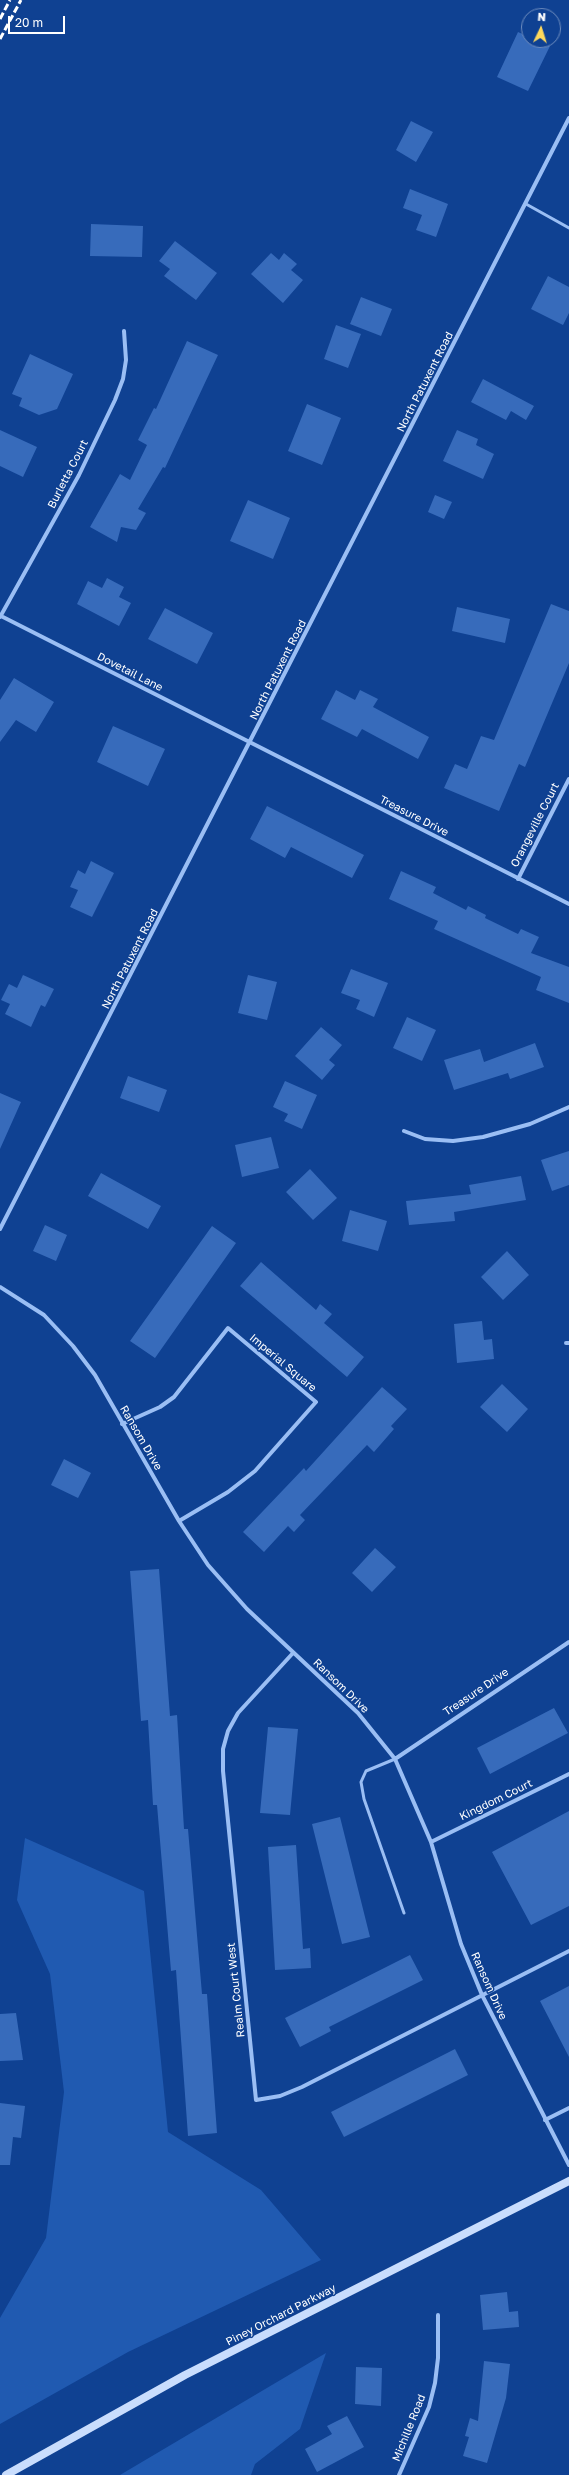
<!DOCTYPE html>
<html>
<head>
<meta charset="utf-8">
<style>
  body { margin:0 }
  #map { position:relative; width:569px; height:2475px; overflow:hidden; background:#0f4192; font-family:"Golos Text",sans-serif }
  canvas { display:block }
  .north { position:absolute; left:521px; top:8px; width:40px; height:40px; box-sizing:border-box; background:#0f4192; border:1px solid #6f8dbe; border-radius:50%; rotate:4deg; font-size:11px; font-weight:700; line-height:16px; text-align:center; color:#fff }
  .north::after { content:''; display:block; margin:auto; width:14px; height:18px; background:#ffd95c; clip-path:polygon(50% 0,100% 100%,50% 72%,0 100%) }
  .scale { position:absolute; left:8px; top:16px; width:57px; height:18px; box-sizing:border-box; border:2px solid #fff; border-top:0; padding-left:5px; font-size:12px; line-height:14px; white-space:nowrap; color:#fff; -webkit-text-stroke:3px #0f4192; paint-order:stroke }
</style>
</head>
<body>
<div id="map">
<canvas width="569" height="2475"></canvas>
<div class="north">N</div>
<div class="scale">20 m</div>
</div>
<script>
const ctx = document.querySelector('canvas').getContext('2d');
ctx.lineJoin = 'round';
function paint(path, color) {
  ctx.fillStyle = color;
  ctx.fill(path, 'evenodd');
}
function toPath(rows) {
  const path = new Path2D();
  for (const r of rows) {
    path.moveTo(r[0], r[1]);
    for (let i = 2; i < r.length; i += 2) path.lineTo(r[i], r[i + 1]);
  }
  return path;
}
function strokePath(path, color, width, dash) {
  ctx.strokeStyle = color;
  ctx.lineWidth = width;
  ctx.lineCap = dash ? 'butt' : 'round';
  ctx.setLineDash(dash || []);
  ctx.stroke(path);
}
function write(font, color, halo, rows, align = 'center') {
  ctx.font = font + ' "Golos Text",sans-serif';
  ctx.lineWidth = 3;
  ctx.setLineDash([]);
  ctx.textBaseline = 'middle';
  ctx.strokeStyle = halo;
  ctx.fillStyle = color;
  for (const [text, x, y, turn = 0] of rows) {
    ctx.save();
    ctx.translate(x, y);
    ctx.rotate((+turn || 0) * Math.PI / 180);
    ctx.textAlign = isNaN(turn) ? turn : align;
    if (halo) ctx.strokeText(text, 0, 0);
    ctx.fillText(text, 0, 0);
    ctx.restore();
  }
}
const green = toPath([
  [25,1838,144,1891,168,2132,261,2190,321,2260,128,2352,0,2424,0,2318,46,2238,64,2092,50,1974,17,1900],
  [326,2353,300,2429,255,2464,251,2475,120,2475]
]);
const building = toPath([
  [518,32,529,37,529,40,536,40,550,46,528,91,497,77],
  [411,121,433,132,416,162,396,150],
  [410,189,448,204,436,237,416,230,422,215,403,208],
  [91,224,143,226,142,257,90,256],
  [175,241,217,273,196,300,164,276,170,269,159,261],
  [271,253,279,260,284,253,297,264,291,270,303,280,283,303,251,274],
  [548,276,569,287,569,313,563,325,531,309],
  [361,297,392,309,381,336,350,324],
  [336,325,361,334,348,368,324,359],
  [187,341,218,355,165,468,163,467,138,509,146,513,136,530,121,527,117,542,90,527,120,474,130,480,147,445,138,440,154,408,156,409],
  [30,354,73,374,57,409,39,415,19,406,22,398,12,394],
  [483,379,534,406,526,420,511,411,506,420,471,402],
  [307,404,341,418,322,465,288,451],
  [0,430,37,447,23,477,0,466],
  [457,430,478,439,476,445,494,454,483,479,443,461],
  [435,495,452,502,444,519,428,512],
  [248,500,290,518,273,559,230,541],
  [107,578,124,587,119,597,131,603,119,626,77,604,88,581,102,588],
  [551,604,569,611,569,663,525,767,519,764,499,811,444,788,455,764,467,769,481,736,494,740],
  [457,607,510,619,505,643,452,631],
  [165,608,213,633,197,664,148,639],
  [14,678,54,702,36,732,16,720,0,742,0,700],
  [336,690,355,700,360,690,378,699,373,707,429,737,418,759,362,729,357,737,321,719],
  [113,726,165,749,148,786,97,762],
  [267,806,364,855,352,878,291,847,285,858,250,839],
  [91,861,114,873,92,917,70,907,78,890,70,887,78,870,85,874],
  [401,871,436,887,433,893,466,910,468,906,486,915,485,918,518,934,521,929,539,937,531,953,569,967,569,1003,536,990,541,977,434,929,438,921,389,899],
  [351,969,388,983,374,1017,356,1009,360,1000,341,993],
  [23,975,54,989,45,1007,41,1005,31,1027,5,1014,10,1004,1,1000,9,984,17,988],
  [248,975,277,982,267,1020,238,1013],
  [407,1017,436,1030,422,1061,393,1048],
  [321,1027,342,1045,329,1060,335,1065,322,1080,295,1056],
  [535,1043,544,1067,510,1079,508,1073,454,1090,444,1060,480,1049,484,1062],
  [128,1076,167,1090,159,1112,120,1098],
  [285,1081,317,1095,302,1129,284,1121,288,1114,273,1107],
  [0,1093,21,1102,0,1149],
  [271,1137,279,1168,242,1177,235,1145],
  [569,1151,569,1185,552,1191,541,1160],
  [310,1169,337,1198,313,1220,286,1192],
  [101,1173,161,1206,148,1229,88,1196],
  [521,1176,526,1200,454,1212,455,1221,409,1225,406,1201,471,1194,469,1185],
  [350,1210,387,1221,378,1251,342,1241],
  [45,1225,67,1235,56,1261,33,1251],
  [212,1226,236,1243,155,1358,130,1341],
  [507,1251,529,1275,503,1300,481,1277],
  [261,1262,316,1310,320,1304,332,1314,324,1323,364,1357,347,1377,240,1286],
  [482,1321,484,1340,492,1339,494,1359,457,1363,454,1324],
  [502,1384,528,1409,507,1432,480,1407],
  [382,1387,407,1409,391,1426,394,1429,374,1452,367,1445,300,1515,305,1520,294,1532,288,1526,264,1552,243,1532,304,1468,306,1471],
  [64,1459,91,1473,78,1498,51,1485],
  [375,1548,396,1567,372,1592,352,1573],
  [159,1569,170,1716,177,1715,184,1829,188,1829,202,1994,207,1994,217,2133,188,2136,176,1970,171,1971,157,1805,153,1805,148,1720,141,1721,130,1571],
  [554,1708,568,1733,490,1774,477,1748],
  [268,1727,298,1729,290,1815,260,1813],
  [569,1811,569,1906,531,1925,492,1852],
  [340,1817,370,1937,342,1944,312,1824],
  [296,1845,303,1949,310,1948,311,1968,275,1970,268,1847],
  [410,1955,423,1980,329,2027,331,2031,300,2047,285,2018],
  [569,1986,569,2057,540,2001],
  [16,2013,23,2060,0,2061,0,2014],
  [455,2049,468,2075,344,2137,331,2112],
  [0,2103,25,2106,21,2138,13,2137,10,2165,0,2165],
  [507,2292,509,2312,518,2311,519,2327,483,2330,480,2295],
  [484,2361,510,2364,506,2398,487,2463,463,2456,469,2437,465,2436,470,2418,478,2421],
  [356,2367,382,2368,381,2406,355,2404],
  [347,2416,364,2447,317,2472,305,2449,332,2434,327,2426]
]);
const service = toPath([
  [526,204,569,228],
  [395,1759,366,1771,361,1782,364,1799,404,1913]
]);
const minor = toPath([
  [1,616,569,904],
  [0,617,79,475,115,400,123,379,126,360,124,331],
  [518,879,569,779],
  [404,1131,425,1139,453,1141,483,1137,530,1124,569,1107],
  [0,1229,569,118],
  [0,1287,44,1315,73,1346,95,1375,179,1521,208,1565,247,1609,358,1713,395,1759,431,1842,461,1944,482,1995,569,2165],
  [566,1343,569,1343],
  [122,1424,160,1407,174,1397,228,1328,316,1402,255,1471,228,1492,179,1521],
  [293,1653,238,1713,228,1731,223,1749,223,1771,256,2100,280,2096,302,2087,569,1951],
  [395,1759,569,1642],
  [431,1842,569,1774],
  [545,2120,569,2108],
  [399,2475,429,2407,435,2383,438,2358,438,2315]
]);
const secondary = toPath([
  [6,2475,185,2375,569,2181]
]);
const rail = toPath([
  [0,19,10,0],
  [0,39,21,0]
]);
const streetNames = [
  ["North Patuxent Road",425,382,-63],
  ["Burletta Court",68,474,-63],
  ["North Patuxent Road",278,670,-63],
  ["Dovetail Lane",130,672,27],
  ["Treasure Drive",414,816,27],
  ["Orangeville Court",535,825,-63],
  ["North Patuxent Road",130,959,-63],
  ["Imperial Square",283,1363,40],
  ["Ransom Drive",141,1438,60],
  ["Ransom Drive",341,1686,44],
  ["Treasure Drive",476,1692,-34],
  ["Kingdom Court",496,1800,-26],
  ["Ransom Drive",489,1986,66],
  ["Realm Court West",236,1990,-96],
  ["Piney Orchard Parkway",281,2315,-27],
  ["Michille Road",409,2428,-68]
];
paint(green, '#205ab1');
paint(building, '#376bbb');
strokePath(service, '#9abef4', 3);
strokePath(minor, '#9abef4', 4);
strokePath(secondary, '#c9ddfd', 8);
strokePath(rail, '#fff', 3, [7, 3]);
write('11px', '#fff', '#0f4192', streetNames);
</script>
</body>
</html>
